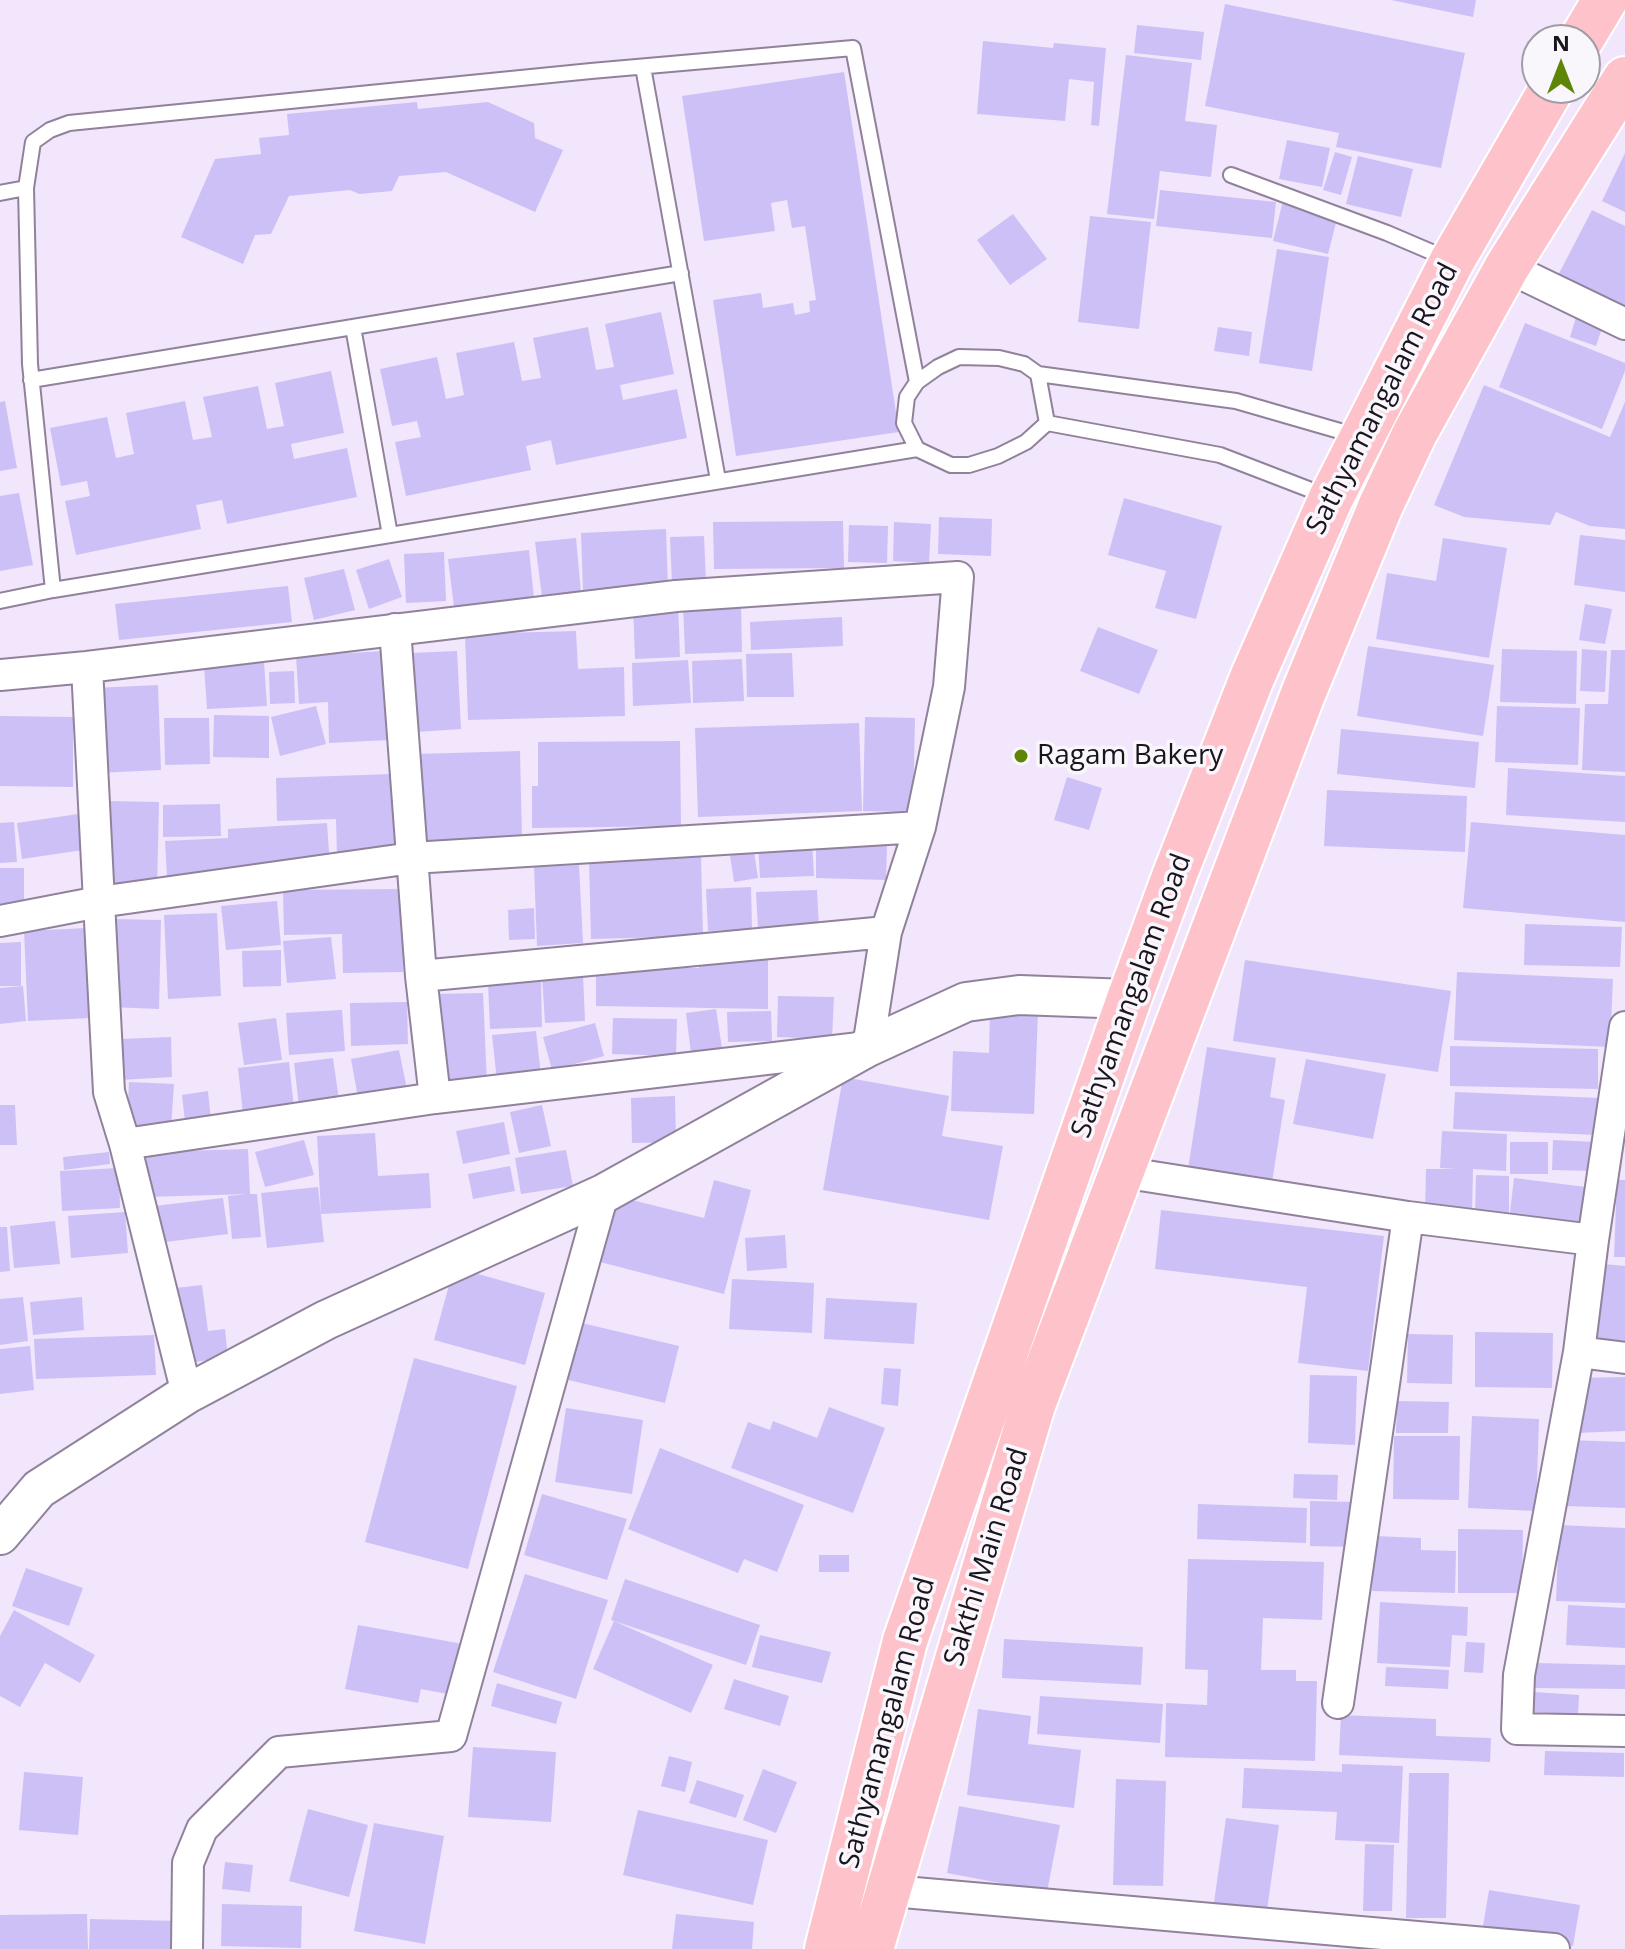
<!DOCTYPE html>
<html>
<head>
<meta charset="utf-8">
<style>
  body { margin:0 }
  #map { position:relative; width:1625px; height:1949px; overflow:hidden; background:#f1e6fb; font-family:"Open Sans",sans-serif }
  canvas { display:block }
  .north { position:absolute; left:1521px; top:24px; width:80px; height:80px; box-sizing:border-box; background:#faf7fc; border:2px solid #a09ca3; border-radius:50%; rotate:0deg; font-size:22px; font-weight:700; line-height:32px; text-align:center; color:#19141d }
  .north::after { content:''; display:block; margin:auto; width:28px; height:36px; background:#5f8507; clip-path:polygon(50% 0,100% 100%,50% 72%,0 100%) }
</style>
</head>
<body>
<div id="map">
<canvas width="1625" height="1949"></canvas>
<div class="north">N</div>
</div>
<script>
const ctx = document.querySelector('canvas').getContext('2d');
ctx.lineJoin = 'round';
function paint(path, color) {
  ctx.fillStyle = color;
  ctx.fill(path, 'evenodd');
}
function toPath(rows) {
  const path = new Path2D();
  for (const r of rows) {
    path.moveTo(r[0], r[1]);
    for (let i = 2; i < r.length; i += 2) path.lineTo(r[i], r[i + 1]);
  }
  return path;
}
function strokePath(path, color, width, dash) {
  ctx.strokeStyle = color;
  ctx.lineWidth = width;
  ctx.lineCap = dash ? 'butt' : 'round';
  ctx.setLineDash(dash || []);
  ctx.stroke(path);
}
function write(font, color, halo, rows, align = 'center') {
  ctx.font = font + ' "Open Sans",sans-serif';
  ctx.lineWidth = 7;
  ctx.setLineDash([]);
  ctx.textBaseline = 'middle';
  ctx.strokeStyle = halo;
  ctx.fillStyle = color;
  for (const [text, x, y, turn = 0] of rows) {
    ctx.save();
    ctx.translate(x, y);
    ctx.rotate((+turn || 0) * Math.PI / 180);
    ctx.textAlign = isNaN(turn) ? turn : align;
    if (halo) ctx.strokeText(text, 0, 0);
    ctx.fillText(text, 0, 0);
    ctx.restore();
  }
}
const building = toPath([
  [1391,0,1476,0,1473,17],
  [1225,4,1465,53,1441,168,1336,147,1339,133,1205,106],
  [1137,25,1204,32,1201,60,1134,53],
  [983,41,1053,48,1054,43,1106,48,1099,126,1091,125,1094,82,1069,79,1065,121,977,114],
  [1126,55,1192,63,1185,121,1217,125,1211,177,1160,171,1154,219,1107,214],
  [844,72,899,432,736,456,713,300,761,293,763,308,793,303,795,315,810,312,809,301,816,300,805,226,792,228,787,200,771,203,775,231,704,241,682,96],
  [417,102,418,109,488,102,534,123,535,138,563,150,535,212,446,172,399,176,392,191,359,194,350,190,289,196,271,234,255,235,243,264,181,237,215,159,261,154,259,138,289,135,287,114],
  [1287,140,1330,148,1322,187,1279,179],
  [1335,152,1352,157,1341,195,1323,190],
  [1625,153,1625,212,1602,201],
  [1358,156,1413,169,1401,217,1346,204],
  [1160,190,1276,202,1272,238,1156,226],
  [1283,201,1338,215,1328,254,1273,241],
  [1592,210,1625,226,1625,307,1554,283],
  [1013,214,1047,259,1010,285,977,240],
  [1090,216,1151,222,1139,329,1078,322],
  [1277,249,1329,257,1312,371,1259,363],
  [661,312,674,374,620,385,623,400,677,389,687,438,556,465,551,440,526,446,531,470,406,496,395,442,421,437,417,421,392,426,380,369,437,357,446,399,464,395,456,353,514,342,522,381,541,378,533,338,588,327,596,370,614,367,605,324],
  [1576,317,1603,325,1596,346,1570,337],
  [1525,323,1625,363,1625,371,1602,429,1499,387],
  [1218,327,1252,332,1249,356,1214,351],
  [331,371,344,433,291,444,294,459,347,448,357,497,227,524,222,500,196,505,201,529,76,555,65,501,90,496,87,481,61,486,50,428,107,417,116,458,134,454,126,413,185,401,193,440,212,437,203,397,258,386,267,429,284,426,275,383],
  [1484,385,1610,437,1625,402,1625,529,1590,526,1556,512,1550,525,1464,517,1434,505],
  [5,401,17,468,0,471,0,402],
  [19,493,33,565,0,571,0,496],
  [1124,498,1222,526,1196,619,1155,608,1166,571,1108,555],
  [939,517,992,519,991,556,938,554],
  [843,521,844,568,714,569,713,522],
  [894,522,931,524,929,563,893,561],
  [849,525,888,526,887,563,848,562],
  [666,529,668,587,583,590,581,533],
  [1580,535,1625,540,1625,592,1574,585],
  [704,536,706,583,672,584,670,537],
  [576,538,581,593,542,597,535,542],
  [1443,538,1507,548,1489,658,1376,639,1387,573,1436,581],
  [529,550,534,598,454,607,448,559],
  [444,552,446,601,406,603,404,554],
  [389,559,402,597,369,609,356,570],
  [344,569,355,610,314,620,304,578],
  [288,586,292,622,119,640,115,604],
  [741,603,742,652,685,654,683,605],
  [678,604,680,657,635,659,633,605],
  [1585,604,1612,609,1605,644,1579,640],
  [842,617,843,646,751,650,750,622],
  [1098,627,1158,650,1139,694,1080,671],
  [576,631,578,669,624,667,625,716,468,720,465,634],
  [1368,646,1494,665,1483,736,1357,716],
  [1502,649,1577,651,1576,704,1500,702],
  [1582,649,1607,651,1605,692,1580,691],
  [1611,650,1625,650,1625,772,1582,770,1585,704,1608,704],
  [385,651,389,740,329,743,328,702,299,704,296,656],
  [457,651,461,729,416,732,411,653],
  [792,653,794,697,747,697,746,654],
  [742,659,744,701,693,703,692,661],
  [688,660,691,703,633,706,632,663],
  [264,662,267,706,207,709,204,666],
  [294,671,295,703,270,704,269,672],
  [158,685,161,770,98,773,94,688],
  [316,706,326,744,280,756,271,717],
  [1497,706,1580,708,1578,765,1495,762],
  [214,715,269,716,269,758,213,757],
  [0,716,73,717,73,787,0,786],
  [865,717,915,718,913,812,863,811],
  [164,718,209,718,210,764,165,765],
  [859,723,862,811,698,817,695,728],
  [1341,729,1479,742,1475,788,1337,774],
  [680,741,681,826,532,828,532,786,538,786,538,742],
  [520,751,522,839,417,842,416,754],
  [1508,768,1625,776,1625,822,1506,815],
  [392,774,395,854,337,856,336,819,277,821,276,778],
  [1067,777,1102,788,1089,830,1054,820],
  [1327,790,1467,796,1465,852,1324,846],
  [108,801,159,802,157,891,106,890],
  [220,804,221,836,163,837,163,805],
  [78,814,83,850,22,859,17,823],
  [14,822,17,862,0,863,0,823],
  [1471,822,1625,835,1625,922,1463,908],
  [327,823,330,866,167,876,165,841,228,838,228,829],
  [812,841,814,876,760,878,758,843],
  [816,841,887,843,886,880,816,878],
  [753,845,758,878,734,882,729,849],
  [701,857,703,936,591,939,589,859],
  [579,865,583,943,537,946,534,867],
  [0,868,24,868,24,908,0,908],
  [751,887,752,929,708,931,706,889],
  [402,889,403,972,343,973,342,934,284,935,283,890],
  [817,890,819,927,758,929,756,892],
  [277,901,281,945,226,950,221,906],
  [534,908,535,939,509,940,508,910],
  [217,913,221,996,168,999,164,915],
  [112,919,161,920,159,1009,109,1007],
  [1525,924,1622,927,1620,967,1524,965],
  [87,928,90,1018,28,1021,24,931],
  [331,937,336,979,287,983,283,941],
  [21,942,21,986,0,986,0,943],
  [281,950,281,986,243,987,242,951],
  [699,958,768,959,768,1009,596,1006,596,967,699,968],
  [1245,960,1451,991,1438,1072,1233,1041],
  [1457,972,1613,979,1610,1047,1454,1040],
  [583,974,585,1021,545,1023,542,976],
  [541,980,542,1027,490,1029,488,983],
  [23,986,26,1021,0,1024,0,988],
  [483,993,487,1084,438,1086,435,994],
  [778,996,834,997,832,1039,777,1037],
  [407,1002,408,1044,351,1046,350,1003],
  [716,1009,722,1048,691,1053,686,1013],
  [342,1010,345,1051,289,1055,286,1013],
  [771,1011,772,1041,728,1042,727,1012],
  [990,1011,1038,1013,1034,1114,951,1111,953,1051,989,1053],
  [276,1018,282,1060,244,1065,238,1023],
  [613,1018,677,1019,676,1056,612,1054],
  [595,1023,604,1056,552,1070,543,1037],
  [536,1031,541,1075,497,1081,492,1035],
  [171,1037,172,1077,120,1080,119,1039],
  [1450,1046,1598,1049,1598,1089,1450,1086],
  [1207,1047,1276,1058,1270,1097,1285,1100,1272,1182,1188,1169],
  [399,1050,407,1089,358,1098,351,1059],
  [333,1058,339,1100,299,1106,294,1063],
  [1306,1059,1386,1074,1373,1139,1293,1124],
  [289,1062,294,1108,243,1114,238,1068],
  [843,1077,949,1096,942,1136,1003,1146,989,1220,823,1190],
  [129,1082,174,1084,171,1128,127,1125],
  [208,1091,211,1120,185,1122,182,1095],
  [1455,1092,1600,1098,1598,1135,1453,1129],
  [675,1096,676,1142,632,1143,631,1098],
  [0,1105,15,1105,17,1145,0,1145],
  [542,1105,551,1146,519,1153,510,1112],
  [504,1122,510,1154,463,1164,456,1131],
  [1442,1131,1507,1134,1506,1171,1473,1169,1472,1213,1425,1212,1426,1169,1456,1169,1440,1168],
  [375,1133,378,1176,429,1173,431,1208,321,1214,317,1136],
  [304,1140,314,1175,265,1187,255,1152],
  [1553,1140,1596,1142,1595,1171,1552,1170],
  [1510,1142,1548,1142,1548,1174,1510,1174],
  [248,1149,250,1194,145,1197,144,1152],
  [566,1150,573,1186,521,1194,515,1158],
  [109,1152,110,1164,64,1170,63,1157],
  [510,1166,515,1191,473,1199,468,1174],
  [119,1168,120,1208,62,1211,60,1171],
  [1476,1175,1509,1176,1509,1218,1475,1217],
  [1514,1178,1586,1187,1581,1229,1509,1221],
  [714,1180,751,1190,724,1294,600,1262,616,1196,704,1218],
  [1617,1180,1625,1180,1625,1257,1614,1257],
  [318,1187,324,1242,267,1248,261,1193],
  [248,1194,257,1194,261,1237,232,1239,228,1196],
  [223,1198,228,1234,158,1243,154,1206],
  [1161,1210,1384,1236,1368,1371,1298,1363,1307,1287,1155,1269],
  [125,1212,128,1253,71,1258,68,1216],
  [55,1221,60,1264,14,1268,10,1226],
  [0,1227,7,1227,10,1271,0,1272],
  [785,1235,787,1268,747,1271,745,1238],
  [1603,1264,1625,1266,1625,1346,1595,1343],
  [454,1267,545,1293,525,1365,434,1340],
  [732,1279,814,1283,812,1333,729,1329],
  [202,1285,208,1331,225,1329,228,1358,185,1363,176,1288],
  [23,1297,28,1341,0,1345,0,1299],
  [82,1297,84,1330,33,1335,30,1302],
  [826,1298,917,1303,914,1344,824,1339],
  [569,1320,679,1346,665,1403,556,1377],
  [1475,1332,1553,1333,1552,1388,1475,1387],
  [1408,1334,1453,1335,1452,1384,1407,1383],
  [154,1335,156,1375,36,1379,34,1339],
  [30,1346,34,1390,0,1394,0,1349],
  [414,1358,517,1386,468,1569,365,1542],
  [884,1368,901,1369,898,1406,881,1404],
  [1310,1375,1357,1376,1355,1445,1308,1443],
  [1625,1377,1625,1431,1576,1433,1575,1378],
  [1397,1401,1449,1402,1448,1433,1396,1433],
  [829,1407,885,1428,853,1513,731,1468,748,1422,770,1430,773,1421,817,1438],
  [566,1408,643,1420,632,1494,555,1482],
  [1472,1416,1539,1419,1536,1511,1468,1508],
  [1394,1436,1460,1436,1459,1500,1393,1499],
  [1568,1440,1625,1442,1625,1508,1565,1506],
  [660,1448,804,1505,777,1572,744,1559,738,1573,628,1529],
  [1294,1474,1338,1475,1337,1500,1293,1498],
  [542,1494,627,1519,607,1580,524,1555],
  [1310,1501,1354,1502,1354,1547,1310,1546],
  [1198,1504,1307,1508,1306,1543,1197,1539],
  [1559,1525,1625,1528,1625,1603,1556,1601],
  [1458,1529,1523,1530,1522,1593,1458,1593],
  [1374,1536,1421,1538,1421,1550,1456,1551,1455,1593,1372,1591],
  [819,1555,849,1555,849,1572,819,1572],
  [1188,1559,1324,1562,1322,1620,1263,1618,1261,1670,1296,1670,1296,1681,1317,1681,1315,1761,1165,1757,1166,1703,1207,1705,1208,1670,1185,1669],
  [26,1568,83,1588,69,1626,12,1606],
  [525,1574,608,1600,576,1699,493,1672],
  [625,1579,760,1625,746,1665,611,1620],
  [1380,1602,1468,1607,1467,1636,1452,1635,1450,1667,1377,1663],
  [1568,1605,1625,1608,1625,1648,1566,1645],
  [14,1610,95,1655,80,1683,45,1663,20,1707,0,1696,0,1636],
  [614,1621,713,1665,691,1713,593,1669],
  [358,1625,463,1644,453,1695,421,1689,418,1703,345,1689],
  [760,1635,831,1652,822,1683,752,1667],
  [1004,1639,1143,1647,1141,1685,1002,1678],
  [1466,1642,1485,1643,1483,1673,1464,1672],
  [1535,1663,1625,1665,1625,1689,1534,1688],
  [1386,1667,1449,1670,1448,1689,1385,1686],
  [734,1679,789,1696,780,1726,724,1709],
  [497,1683,562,1702,556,1724,491,1706],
  [1534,1692,1579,1695,1578,1714,1534,1712],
  [1040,1696,1163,1704,1160,1743,1037,1734],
  [978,1709,1031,1716,1028,1744,1081,1750,1074,1808,967,1795],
  [1341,1715,1436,1719,1436,1736,1491,1738,1490,1762,1339,1755],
  [473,1747,556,1752,551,1822,468,1817],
  [1545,1751,1624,1753,1624,1777,1544,1775],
  [669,1756,692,1762,685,1792,661,1786],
  [1342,1764,1403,1766,1399,1843,1335,1840,1337,1812,1242,1808,1244,1768,1342,1772],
  [763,1769,797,1782,776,1833,743,1820],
  [24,1772,83,1777,78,1835,19,1830],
  [1409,1773,1449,1773,1446,1918,1406,1918],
  [1116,1779,1166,1781,1163,1886,1113,1885],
  [697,1780,744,1795,736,1818,689,1803],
  [959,1806,1060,1825,1047,1892,947,1873],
  [308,1809,368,1825,349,1897,289,1881],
  [638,1810,768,1840,753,1905,623,1875],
  [1226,1818,1279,1825,1266,1917,1213,1909],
  [374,1823,444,1836,425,1944,354,1931],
  [1365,1844,1394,1845,1392,1911,1363,1911],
  [225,1862,253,1865,250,1892,222,1889],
  [1489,1890,1580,1905,1573,1946,1482,1932],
  [222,1904,302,1906,301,1948,221,1946],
  [87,1914,88,1949,0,1949,0,1915],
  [676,1914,754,1922,752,1949,672,1949],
  [90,1919,181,1921,181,1949,89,1949]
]);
const service = toPath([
  [643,67,718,480],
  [1231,175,1387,233,1448,259],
  [0,193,26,188],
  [353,327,390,535],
  [1038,374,1047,423],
  [31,380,681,273],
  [917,382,853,48,591,71,69,123,50,130,33,142,26,188,30,364,53,590,917,449,951,465,969,465,998,456,1026,442,1047,423,1220,455,1329,497],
  [917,449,904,423,907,397,917,382,938,367,959,357,999,358,1024,364,1038,374,1236,401,1357,436],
  [0,601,53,590]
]);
const minor = toPath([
  [1507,267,1625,324],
  [87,667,99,902,412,858,920,827],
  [0,675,87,667,676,596,958,577,949,687,920,827,886,932,868,1047,435,1098],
  [0,921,99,902,109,1092,125,1144,187,1394],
  [421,976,886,932],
  [125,1144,435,1098,421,976,395,629],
  [1121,1172,1408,1217,1593,1240,1579,1352,1625,1358],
  [1593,1240,1625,1027],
  [1579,1352,1519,1675,1517,1729,1625,1731],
  [1338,1703,1408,1217],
  [869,1889,1554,1949],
  [187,1949,188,1863,202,1829,279,1752,451,1736,603,1194]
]);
const tertiary = toPath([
  [0,1535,39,1489,187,1394,326,1320,603,1194,868,1047,966,1002,1019,995,1129,999]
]);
const trunk = toPath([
  [1581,40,1605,0],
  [827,1949,905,1641,1129,999,1175,874,1252,678,1331,498,1452,261,1552,88],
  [871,1949,1033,1405,1303,694,1381,505,1415,433,1507,267,1625,79]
]);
const markers = [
  [1021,756,8,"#5f8507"]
];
const streetNames = [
  ["Sathyamangalam Road",1383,399,-63],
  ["Sathyamangalam Road",1132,996,-70],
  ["Sakthi Main Road",987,1557,-73],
  ["Sathyamangalam Road",888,1723,-75]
];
const poiNames = [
  ["Ragam Bakery",1037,756]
];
paint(building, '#cdc0f7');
strokePath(service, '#90829b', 18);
strokePath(minor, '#90829b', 34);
strokePath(tertiary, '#90829b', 42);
strokePath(trunk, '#fff', 48);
strokePath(service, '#fff', 14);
strokePath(minor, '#fff', 30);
strokePath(tertiary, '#fff', 38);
strokePath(trunk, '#fec2cb', 44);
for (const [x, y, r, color] of markers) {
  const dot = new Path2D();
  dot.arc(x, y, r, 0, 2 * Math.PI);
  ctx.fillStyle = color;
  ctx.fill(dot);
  strokePath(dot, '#faf7fc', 3);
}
write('28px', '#19141d', '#faf7fc', streetNames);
write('28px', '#19141d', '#faf7fc', poiNames, 'left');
</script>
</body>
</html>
